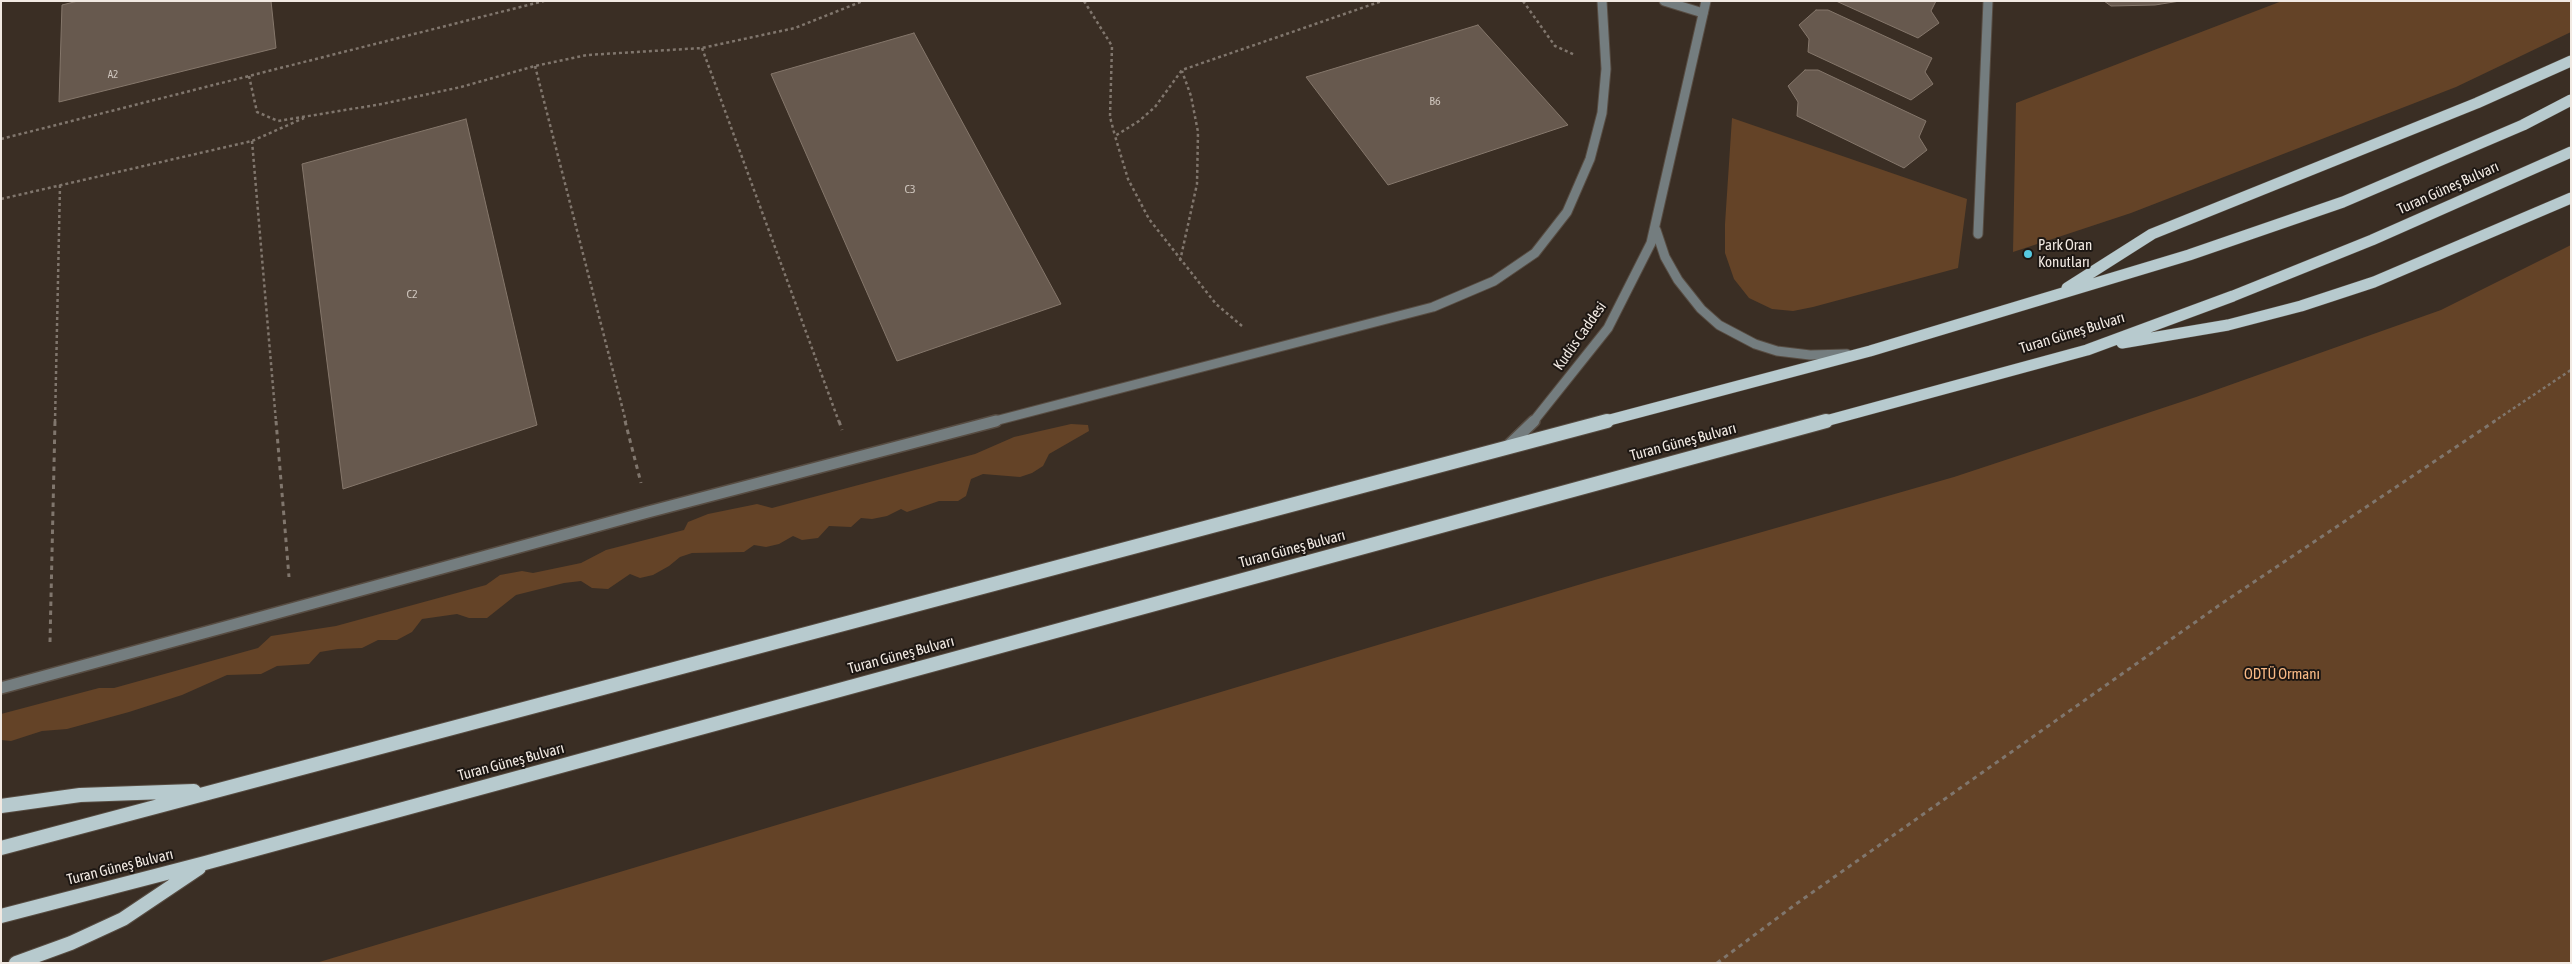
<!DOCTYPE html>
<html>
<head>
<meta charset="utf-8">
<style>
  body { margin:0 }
  #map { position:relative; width:2572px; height:964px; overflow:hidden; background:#3a2e24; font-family:"Asap Condensed",sans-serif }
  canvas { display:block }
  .frame { position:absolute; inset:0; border:2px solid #f1e9e2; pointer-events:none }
</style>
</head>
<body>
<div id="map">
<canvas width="2572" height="964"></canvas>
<div class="frame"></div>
</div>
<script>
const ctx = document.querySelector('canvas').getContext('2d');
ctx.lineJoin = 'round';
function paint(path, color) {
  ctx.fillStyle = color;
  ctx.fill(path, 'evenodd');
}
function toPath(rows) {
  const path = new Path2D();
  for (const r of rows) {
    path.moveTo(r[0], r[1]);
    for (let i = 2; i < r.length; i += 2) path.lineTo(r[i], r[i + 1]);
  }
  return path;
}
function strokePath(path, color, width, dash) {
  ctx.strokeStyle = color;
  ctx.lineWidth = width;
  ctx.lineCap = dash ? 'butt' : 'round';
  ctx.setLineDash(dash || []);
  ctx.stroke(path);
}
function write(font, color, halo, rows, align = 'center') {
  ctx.font = font + ' "Asap Condensed",sans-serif';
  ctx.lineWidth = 4;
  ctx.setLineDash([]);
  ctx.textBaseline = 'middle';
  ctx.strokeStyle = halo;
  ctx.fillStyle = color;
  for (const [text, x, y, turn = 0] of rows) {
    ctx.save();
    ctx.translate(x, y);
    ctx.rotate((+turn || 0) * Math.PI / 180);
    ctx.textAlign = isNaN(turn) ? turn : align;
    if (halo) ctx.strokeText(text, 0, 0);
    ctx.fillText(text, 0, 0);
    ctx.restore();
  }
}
const green = toPath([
  [2282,1,2571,1,2571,32,2456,87,2131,213,2013,252,2016,103],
  [1732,118,1967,199,1958,268,1813,307,1793,311,1772,309,1749,298,1734,279,1725,253,1725,224],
  [2571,245,2571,963,316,963,1598,579,1954,477,2196,397,2441,310],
  [1071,424,1088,425,1089,431,1049,454,1043,466,1032,473,1020,477,983,474,971,479,966,496,958,501,939,501,907,512,901,509,887,516,872,519,861,518,851,527,829,526,818,538,802,540,793,536,779,544,766,547,754,545,744,552,692,553,680,557,669,566,653,575,640,578,630,574,608,589,592,588,581,581,564,583,516,595,487,618,469,618,457,614,422,619,412,632,397,640,378,640,362,648,338,649,320,652,309,664,277,666,261,674,227,675,182,695,129,712,67,729,42,731,11,741,1,740,1,714,99,688,114,688,258,648,271,636,336,626,486,585,500,575,522,571,533,573,581,563,606,550,684,530,688,522,708,514,757,504,772,508,975,454,1014,437]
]);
const building = toPath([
  [78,1,271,1,276,48,59,102,62,5,78,1],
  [1836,1,1936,1,1931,11,1939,23,1918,38,1836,1],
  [2104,1,2180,1,2155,5,2111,6,2104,1],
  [1816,10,1828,10,1932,58,1925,72,1933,84,1911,100,1808,52,1809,39,1799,25,1816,10],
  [1478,25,1568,125,1388,185,1306,77,1478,25],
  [914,33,1061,304,897,361,771,74,914,33],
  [1805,70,1818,70,1926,121,1919,137,1927,150,1904,168,1797,116,1798,102,1788,86,1805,70],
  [466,119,537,425,343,489,302,164,466,119]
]);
const pathFar1 = toPath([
  [1084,1,1112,46,1110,117,1115,136],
  [1523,1,1555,46,1575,55],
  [702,48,839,422],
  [535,66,626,422],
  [249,76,257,112,278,121,382,104,461,87,535,66,587,55,702,48,795,28,863,1],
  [1,139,544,1],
  [252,141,276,422],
  [1,199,252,141,304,118],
  [1180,261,1197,184,1198,132,1191,96,1182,71],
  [1242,326,1216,304,1149,219,1128,179,1115,136,1139,121,1155,107,1182,70,1382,1],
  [55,422,60,185],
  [2493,422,2571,370]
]);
const path = toPath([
  [276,421,289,577],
  [625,421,641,483],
  [839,421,842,430],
  [50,642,55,421],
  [1717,963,1796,904,2221,604,2495,421]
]);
const laneFar1 = toPath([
  [1664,1,1703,13],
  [1978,234,1988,1],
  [991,422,1433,307,1494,281,1535,253,1567,212,1590,159,1602,113,1606,69,1602,1]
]);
const lane = toPath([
  [1,688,648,512,996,421]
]);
const streetFar1 = toPath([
  [1656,230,1665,257,1678,280,1701,309,1719,325,1755,344,1777,351,1810,355,1847,354],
  [1533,422,1608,328,1651,243,1706,1]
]);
const street = toPath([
  [1508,446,1534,421]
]);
const primaryFar1 = toPath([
  [2067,288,2152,234,2477,103,2571,61],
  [2122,343,2228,325,2301,306,2374,282,2571,198],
  [1602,422,1870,351,2189,255,2343,202,2523,125,2571,100],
  [1822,422,2087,350,2233,296,2372,240,2571,152]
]);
const primary = toPath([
  [1,806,80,795,194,791],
  [1,848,1607,421],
  [1,916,205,863,1826,421],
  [16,963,71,943,123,919,199,868]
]);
const markers = [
  [2028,254,5,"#56c9e1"]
];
const farNumbernames = [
  ["A2",113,75]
];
const numberNames = [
  ["B6",1435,101],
  ["C3",910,189],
  ["C2",412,294]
];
const streetNames = [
  ["Turan Güneş Bulvarı",2448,188,-24],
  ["Turan Güneş Bulvarı",2072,333,-17],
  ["Kudüs Caddesi",1580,336,-55],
  ["Turan Güneş Bulvarı",1683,442,-15],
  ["Turan Güneş Bulvarı",1292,549,-15],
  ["Turan Güneş Bulvarı",901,655,-15],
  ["Turan Güneş Bulvarı",511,762,-15],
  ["Turan Güneş Bulvarı",120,867,-14]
];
const poiNames = [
  ["Park Oran",2038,245],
  ["Konutları",2038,262]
];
const parkNames = [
  ["ODTÜ Ormanı",2282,674]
];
paint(green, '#644327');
paint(building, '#67594e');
strokePath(building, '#85776b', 1);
strokePath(laneFar1, '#574c42', 11);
strokePath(lane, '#574c42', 14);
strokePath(streetFar1, '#574c42', 11);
strokePath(street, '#574c42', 14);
strokePath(primaryFar1, '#574c42', 12);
strokePath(primary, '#574c42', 16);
strokePath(pathFar1, '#80766d', 2.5, [3, 3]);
strokePath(path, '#80766d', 3, [4.5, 4.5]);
strokePath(laneFar1, '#747d7f', 9);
strokePath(lane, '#747d7f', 11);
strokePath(streetFar1, '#747d7f', 9);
strokePath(street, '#747d7f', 11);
strokePath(primaryFar1, '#b7cace', 11);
strokePath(primary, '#b7cace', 14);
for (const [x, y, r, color] of markers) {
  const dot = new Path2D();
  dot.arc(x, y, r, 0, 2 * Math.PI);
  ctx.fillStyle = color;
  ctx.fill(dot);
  strokePath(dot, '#1d1713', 2);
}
write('11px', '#cec5bd', null, farNumbernames);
write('12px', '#cec5bd', null, numberNames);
write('15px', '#f1e9e2', '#1d1713', streetNames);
write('15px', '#f1e9e2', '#1d1713', poiNames, 'left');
write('15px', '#f9ba86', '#1d1713', parkNames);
</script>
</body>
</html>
